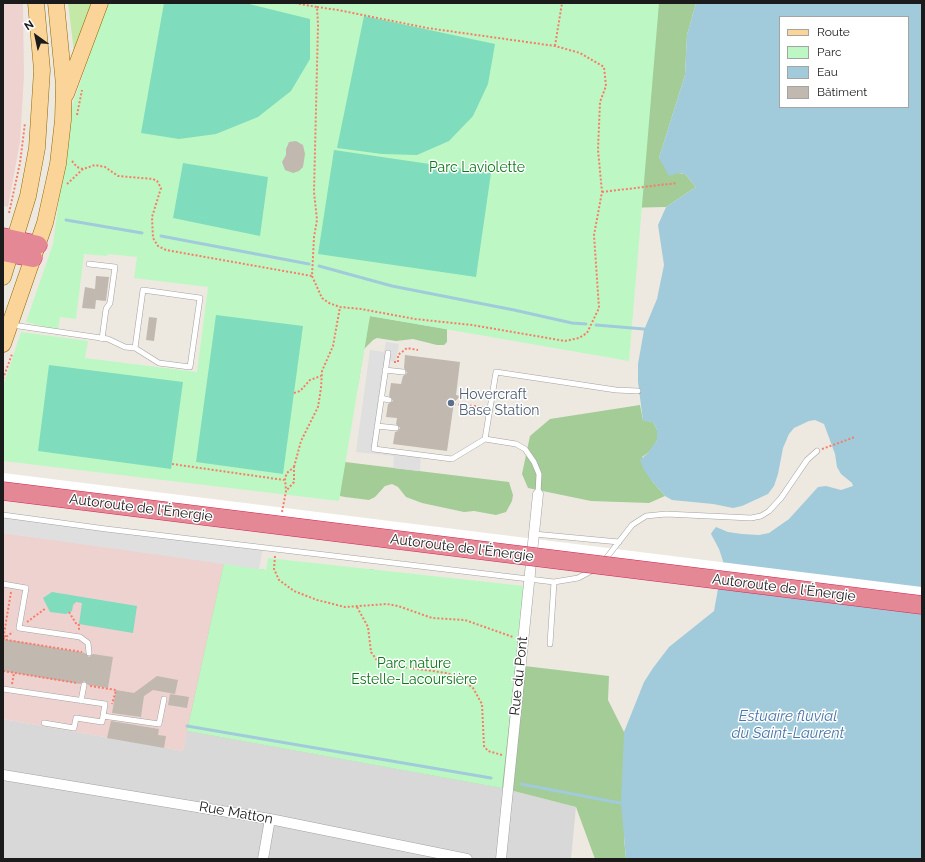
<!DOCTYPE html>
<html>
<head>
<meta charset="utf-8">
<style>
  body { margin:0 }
  #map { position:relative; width:925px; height:862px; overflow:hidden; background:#ede9e1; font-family:Raleway,sans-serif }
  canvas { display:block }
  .frame { position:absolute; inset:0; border:4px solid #1b1b1b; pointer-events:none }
  .legend { position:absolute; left:779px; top:16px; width:130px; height:92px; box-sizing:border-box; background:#fff; border:1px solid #a4a4a4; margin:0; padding:5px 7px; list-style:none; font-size:12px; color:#1b1b1b }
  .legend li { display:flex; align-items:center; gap:8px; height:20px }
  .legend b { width:20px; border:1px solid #a4a4a4 }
  .north { position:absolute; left:16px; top:16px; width:40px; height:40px; -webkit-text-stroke:3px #fff; paint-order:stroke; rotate:327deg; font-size:11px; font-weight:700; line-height:16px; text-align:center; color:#1b1b1b }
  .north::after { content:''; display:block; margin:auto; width:14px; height:18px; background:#1b1b1b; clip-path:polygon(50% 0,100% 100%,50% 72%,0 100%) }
</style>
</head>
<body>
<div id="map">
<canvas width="925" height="862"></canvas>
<div class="frame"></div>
<ul class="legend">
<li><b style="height:5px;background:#fad498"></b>Route</li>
<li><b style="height:11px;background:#bdf8c4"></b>Parc</li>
<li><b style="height:11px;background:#a1cbdb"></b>Eau</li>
<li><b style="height:11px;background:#c1b8b0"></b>Bâtiment</li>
</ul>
<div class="north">N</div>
</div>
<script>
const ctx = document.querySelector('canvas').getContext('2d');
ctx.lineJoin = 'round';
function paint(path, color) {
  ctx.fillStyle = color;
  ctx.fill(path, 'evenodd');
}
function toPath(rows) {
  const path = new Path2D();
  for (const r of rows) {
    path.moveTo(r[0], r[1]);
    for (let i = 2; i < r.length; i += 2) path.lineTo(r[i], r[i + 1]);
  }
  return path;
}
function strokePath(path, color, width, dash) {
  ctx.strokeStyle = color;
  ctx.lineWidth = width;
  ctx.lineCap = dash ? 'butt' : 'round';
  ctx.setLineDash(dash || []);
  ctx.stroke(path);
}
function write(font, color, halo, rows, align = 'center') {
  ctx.font = font + ' Raleway,sans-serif';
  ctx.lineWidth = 3;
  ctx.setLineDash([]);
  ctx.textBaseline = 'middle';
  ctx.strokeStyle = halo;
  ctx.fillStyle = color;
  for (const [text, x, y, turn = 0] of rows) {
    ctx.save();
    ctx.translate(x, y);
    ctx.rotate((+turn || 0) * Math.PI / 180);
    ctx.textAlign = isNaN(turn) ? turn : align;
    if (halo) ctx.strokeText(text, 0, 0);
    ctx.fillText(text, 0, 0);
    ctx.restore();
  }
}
const residential = toPath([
  [3,719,183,751,187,731,502,788,576,807,571,859,3,859]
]);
const commercial = toPath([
  [3,3,23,3,24,76,20,142,8,207,3,206],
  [3,533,224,563,183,751,3,719]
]);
const grass = toPath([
  [68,3,95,3,74,52]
]);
const forest = toPath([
  [584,3,696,3,687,35,685,75,659,158,678,173,685,174,696,187,666,207,578,209],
  [370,316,447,329,447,342,444,345,437,345,413,339,396,341,377,338,373,340,364,349,358,386,347,331],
  [640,405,643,420,653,422,657,430,657,440,653,447,648,453,642,457,652,481,665,496,649,503,591,501,528,488,522,474,530,436,550,419],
  [345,462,509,482,513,495,512,501,506,512,496,515,474,511,464,512,422,503,406,497,398,487,392,484,385,486,375,497,369,500,345,497,340,496,339,467],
  [224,563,277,572,372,569,518,639,516,665,609,676,608,700,624,732,624,838,626,859,595,859,576,807,502,788,187,731]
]);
const park = toPath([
  [108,3,659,3,629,361,370,316,339,501,3,461,3,386,21,332,88,341,85,358,197,372,208,287,134,278,137,257,108,254,107,256,84,254,76,319,60,317,58,330,26,322,53,244,71,109],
  [268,558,524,586,502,788,187,731,224,563,266,570]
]);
const pitch = toPath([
  [164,3,245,3,310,19,310,59,291,91,258,117,216,134,179,139,141,133],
  [364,16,495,44,488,84,473,116,449,141,417,155,382,154,337,148],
  [334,150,491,173,476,277,318,254],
  [183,163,268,177,260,236,173,218],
  [216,315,303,326,283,474,196,462],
  [49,365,183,382,171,469,38,451],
  [52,592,137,606,133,633,79,624,82,603,76,602,73,605,72,611,66,614,50,612,43,598]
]);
const parking = toPath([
  [386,342,399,344,396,362,387,361,374,449,421,455,420,471,393,468,394,456,356,452,370,350,384,352],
  [3,515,263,548,259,569,3,533]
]);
const water = toPath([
  [696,3,922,3,922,859,626,859,621,803,624,732,644,682,653,668,669,647,714,611,723,561,719,549,711,534,712,532,716,527,728,532,742,534,759,535,769,533,789,519,818,487,826,486,841,490,853,486,852,483,841,474,837,467,835,454,824,424,815,420,809,421,794,428,789,434,783,448,778,474,774,486,768,494,742,506,733,508,713,504,672,500,665,496,652,481,644,470,640,460,648,453,657,440,657,430,653,422,643,421,638,382,638,364,644,330,657,299,664,265,658,225,666,207,696,187,685,174,678,173,669,176,659,158,685,75,687,35],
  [780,17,908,17,908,107,780,107]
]);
const pier = toPath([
  [3,473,922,587,922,611,3,498]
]);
const stream = toPath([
  [66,220,142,233],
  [161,236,309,264],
  [319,266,392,286,514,310,572,323,586,324],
  [596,325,644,329],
  [187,726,491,778],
  [521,784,625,804]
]);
const building = toPath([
  [296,141,303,145,305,154,303,167,299,171,293,173,285,170,282,162,286,155,286,149,289,142],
  [96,276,109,277,106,301,96,300,95,309,82,308,85,287,95,289],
  [149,317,157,318,154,341,146,340],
  [405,355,460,362,456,395,461,396,454,402,447,451,393,444,395,432,398,431,400,428,396,424,397,418,386,417,388,404,393,401,389,396,391,383,401,384,403,376,407,373,404,368],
  [3,639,85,653,89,657,93,654,113,657,108,688,88,685,84,681,80,684,3,671],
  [157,676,178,680,175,694,153,690,144,696,141,717,112,713,116,690,134,693],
  [170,694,189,697,187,708,168,705],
  [111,721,159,729,158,735,166,736,164,748,107,738]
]);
const path = toPath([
  [295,3,317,7,318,25,314,192,317,220,314,237,312,276,322,298,329,303,340,307,361,309,415,319,472,325,565,341,579,338,587,333,599,308,594,235,602,192,598,150,600,102,606,86,604,67,580,53,555,46,427,28,338,10,317,7],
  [555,46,562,3],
  [77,115,82,90],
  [72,161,77,167,83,169],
  [67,184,83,169,95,165,105,167,118,176,153,179,157,181,161,188,152,217,153,238,158,246,166,250,312,276],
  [602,192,677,183],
  [9,213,20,163,25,123],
  [394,362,398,362,398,355,407,348,418,350],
  [3,379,12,354],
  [294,393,300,391,310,380,321,376],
  [454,404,483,407],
  [822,449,855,437],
  [172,464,284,480],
  [294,467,301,441,318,407,321,388,322,371,333,346,340,307],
  [282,512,286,491,285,478,287,473,294,467,294,482,286,491],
  [275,556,274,569,279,580,294,591,317,600,345,607,387,604,398,606,432,618,465,620,513,637],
  [11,592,4,634,7,640,82,652],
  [357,607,368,627,371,652,379,663,395,666,447,673,463,680,473,688,482,704,484,746,488,751,502,755],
  [69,612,77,625,79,625,79,631],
  [27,622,46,608],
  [3,639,13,632],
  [3,671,77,683],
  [12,684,14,673],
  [90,686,116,690,112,704]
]);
const service = toPath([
  [89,264,115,267,110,303,106,309,102,339],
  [12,325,108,339,125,347,135,348,159,363,190,367,200,298,143,290,135,348],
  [388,353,374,449,452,459,485,439],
  [385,370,403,372],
  [381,398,389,400],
  [377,426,396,428],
  [538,494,539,474,534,462,525,449,516,444,485,439,496,372,616,390,638,391],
  [3,515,106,529,554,582,578,578,595,569],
  [534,534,619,542],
  [604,561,632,525,646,516,666,514,751,518,761,516,769,511,781,498,807,460,817,451],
  [3,584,26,588,19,628,80,637,88,643,89,653],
  [550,644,554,582],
  [3,689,105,704,102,722,76,718,74,728,44,723],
  [81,701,84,685],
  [103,716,159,724,164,699]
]);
const minor = toPath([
  [3,775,270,819,467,859],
  [263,859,270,819],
  [501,859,538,494]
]);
const primary = toPath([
  [66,94,100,3],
  [3,277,28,196,37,148,42,70,36,3],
  [3,344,45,223,58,164,63,120,64,85,56,3]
]);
const motorway = toPath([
  [3,237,38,245],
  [3,252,33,258]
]);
const motorwayBridge = toPath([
  [3,491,922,605]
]);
const markers = [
  [451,403,4,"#5c6f8a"]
];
const parkNames = [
  ["Parc Laviolette",477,168],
  ["Parc nature",414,664],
  ["Estelle-Lacoursière",414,680]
];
const serviceNames = [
  ["Hovercraft",459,395],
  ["Base Station",459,411]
];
const streetNames = [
  ["Autoroute de l'Énergie",141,508,7],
  ["Autoroute de l'Énergie",462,548,7],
  ["Autoroute de l'Énergie",784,588,7],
  ["Rue du Pont",519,676,-84],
  ["Rue Matton",236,813,10]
];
const waterNames = [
  ["Estuaire fluvial",788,716],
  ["du Saint-Laurent",788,733]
];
paint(residential, '#d9d8d8');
paint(commercial, '#eed2cf');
paint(grass, '#c4e8a6');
paint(forest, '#a3cc96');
paint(park, '#bdf8c4');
paint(pitch, '#7fdcbc');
paint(parking, '#dfdfdf');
paint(water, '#a1cbdb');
paint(pier, '#fff');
strokePath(stream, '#a1cbdb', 3);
paint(building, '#c1b8b0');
strokePath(service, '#a2a2a2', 6);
strokePath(minor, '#a2a2a2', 11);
strokePath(primary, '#916802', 17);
strokePath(motorway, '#d42559', 19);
strokePath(path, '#f87c67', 2, [2, 2]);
strokePath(service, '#fff', 5);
strokePath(minor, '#fff', 10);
strokePath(primary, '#fad498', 16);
strokePath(motorway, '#e58895', 18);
strokePath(motorwayBridge, '#d42559', 19, []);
strokePath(motorwayBridge, '#e58895', 18);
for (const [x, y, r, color] of markers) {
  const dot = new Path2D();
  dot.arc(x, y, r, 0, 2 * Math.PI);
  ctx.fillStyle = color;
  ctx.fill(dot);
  strokePath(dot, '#fff', 1.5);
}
write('14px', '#0c771a', '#fff', parkNames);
write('14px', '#4e5e75', '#fff', serviceNames, 'left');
write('14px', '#1b1b1b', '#fff', streetNames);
write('italic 15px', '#4a75a9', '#fff', waterNames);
</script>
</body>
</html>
